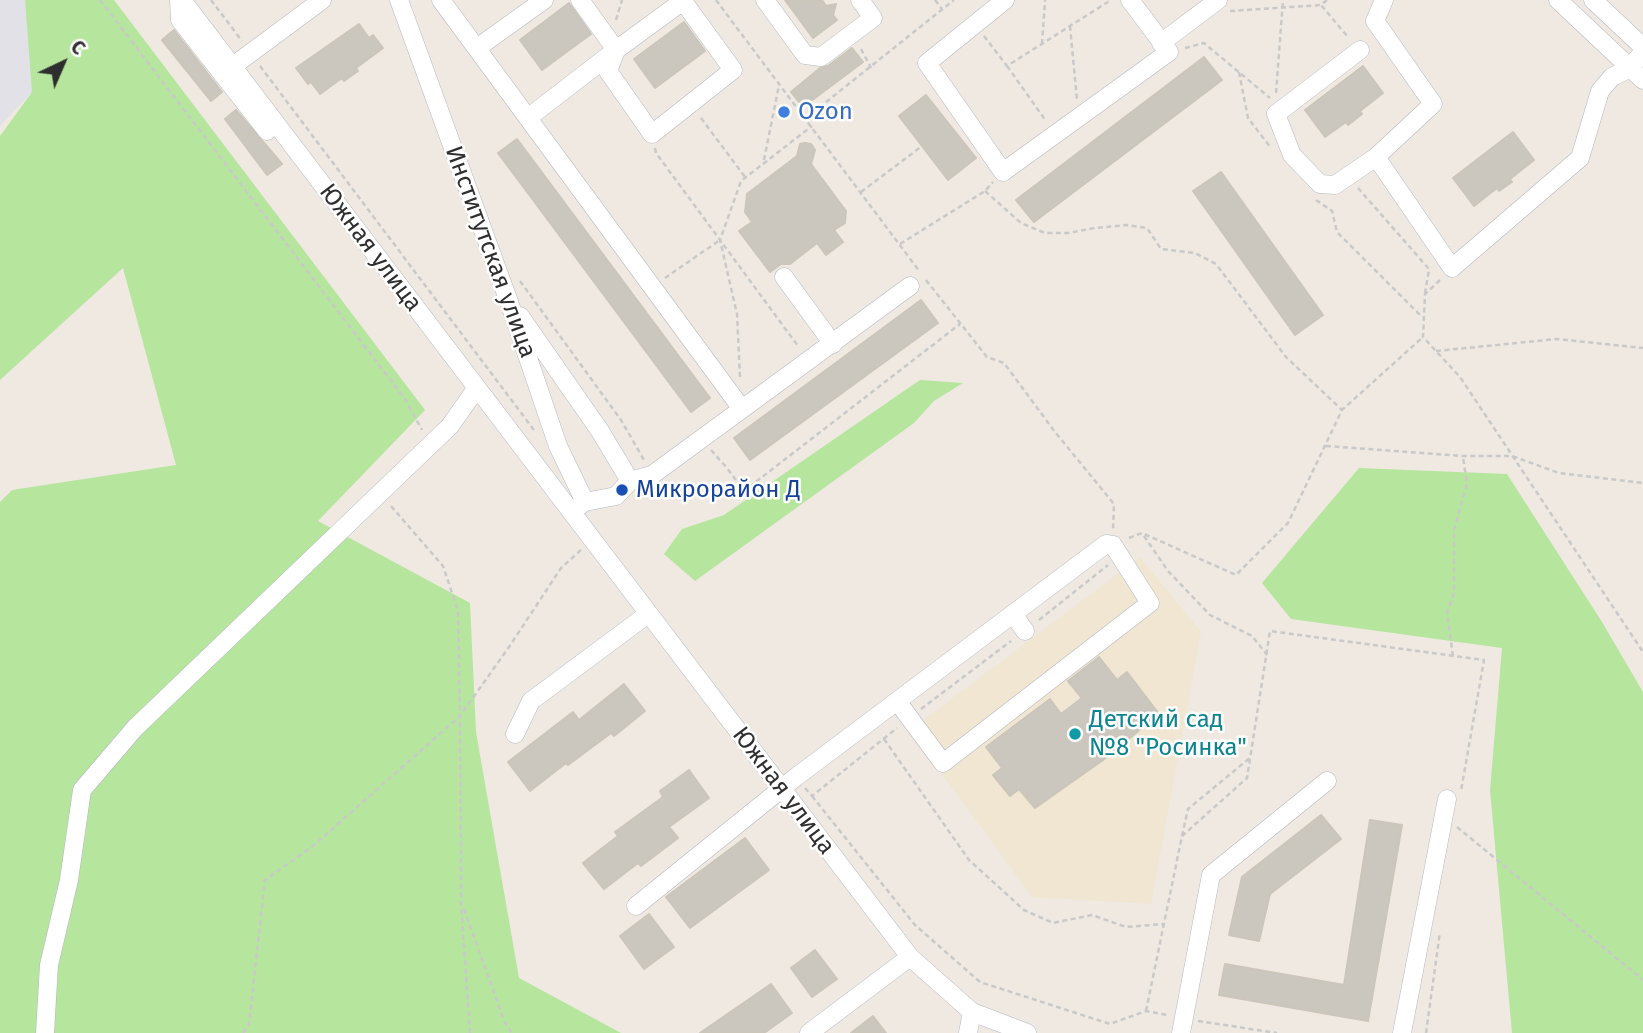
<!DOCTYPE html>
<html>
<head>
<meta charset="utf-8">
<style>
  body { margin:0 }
  #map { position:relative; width:1643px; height:1033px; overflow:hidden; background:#efe9e1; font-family:"Fira Sans",sans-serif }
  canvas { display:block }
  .north { position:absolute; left:28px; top:28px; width:70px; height:70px; -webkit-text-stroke:5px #fff; paint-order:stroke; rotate:44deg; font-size:19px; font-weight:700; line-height:28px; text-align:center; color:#2e2e2e }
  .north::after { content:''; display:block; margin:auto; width:24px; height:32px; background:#2e2e2e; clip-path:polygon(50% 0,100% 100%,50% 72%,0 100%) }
</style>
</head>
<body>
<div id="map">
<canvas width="1643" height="1033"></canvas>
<div class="north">С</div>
</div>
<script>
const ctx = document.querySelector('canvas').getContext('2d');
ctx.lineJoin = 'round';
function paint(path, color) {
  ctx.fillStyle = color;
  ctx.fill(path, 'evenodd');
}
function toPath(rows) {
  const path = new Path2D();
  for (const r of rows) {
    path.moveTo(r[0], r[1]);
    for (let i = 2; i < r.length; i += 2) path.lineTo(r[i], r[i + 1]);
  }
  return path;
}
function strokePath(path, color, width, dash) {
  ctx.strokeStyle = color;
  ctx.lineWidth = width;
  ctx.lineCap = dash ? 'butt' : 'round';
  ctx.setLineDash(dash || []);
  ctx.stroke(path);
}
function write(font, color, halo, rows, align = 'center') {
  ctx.font = font + ' "Fira Sans",sans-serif';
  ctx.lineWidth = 5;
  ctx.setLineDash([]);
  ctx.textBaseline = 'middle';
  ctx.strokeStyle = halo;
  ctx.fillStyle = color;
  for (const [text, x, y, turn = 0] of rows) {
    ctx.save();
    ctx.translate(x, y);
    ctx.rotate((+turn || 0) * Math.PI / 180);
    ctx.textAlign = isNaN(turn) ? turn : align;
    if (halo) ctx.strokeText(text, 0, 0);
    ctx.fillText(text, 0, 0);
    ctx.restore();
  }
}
const industrial = toPath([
  [0,0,25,0,36,88,0,126]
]);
const education = toPath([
  [1140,557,1201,632,1151,904,1032,897,910,730]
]);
const green = toPath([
  [25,0,114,0,425,410,318,521,470,603,476,732,519,978,621,1033,0,1033,0,502,12,490,176,465,123,268,0,380,0,136,32,92],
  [920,380,963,383,934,401,914,423,695,581,664,554,682,529,724,515],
  [1359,468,1507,474,1602,622,1643,692,1643,1033,1512,1033,1490,790,1502,648,1291,619,1262,583]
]);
const building = toPath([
  [785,0,822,0,826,6,836,4,833,15,837,20,813,38,785,0],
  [569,3,591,34,542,70,520,40,569,3],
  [684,22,705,51,655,88,634,59,684,22],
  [359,24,369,38,373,35,383,48,356,68,358,71,344,81,342,78,320,94,311,82,308,84,296,68,359,24],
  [174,30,222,92,211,101,162,40,174,30],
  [852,48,863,62,803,107,791,92,820,68,828,66,852,48],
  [1204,57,1222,80,1034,222,1016,200,1204,57],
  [1363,66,1383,93,1360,111,1362,114,1348,125,1346,122,1325,137,1305,110,1363,66],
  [926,95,976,158,948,180,899,116,926,95],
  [236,110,282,164,267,175,225,119,236,110],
  [1513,132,1534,160,1510,179,1512,182,1499,191,1497,188,1474,206,1453,178,1513,132],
  [517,139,710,398,691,412,498,153,517,139],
  [805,143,811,144,815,150,811,164,846,211,845,223,834,230,843,242,826,255,817,243,790,264,781,264,770,272,739,231,752,222,745,212,747,194,797,156,800,144,805,143],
  [1221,172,1323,315,1295,335,1193,191,1221,172],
  [921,300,938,323,750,460,734,438,921,300],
  [1099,657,1117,680,1127,672,1159,714,1103,760,1035,808,1019,789,1010,796,993,775,1002,768,986,747,1050,699,1061,714,1082,698,1068,681,1099,657],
  [624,684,645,711,614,736,611,733,568,765,566,763,530,791,508,762,573,712,579,720,624,684],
  [689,770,709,798,669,827,678,838,641,866,638,863,604,889,583,863,618,836,615,832,663,797,660,791,689,770],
  [1321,815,1341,839,1270,894,1259,941,1229,935,1242,877,1321,815],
  [1370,820,1402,825,1368,1021,1219,995,1225,964,1344,985,1370,820],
  [745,838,769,870,690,928,666,897,745,838],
  [649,914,674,947,644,969,620,936,649,914],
  [815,950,837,979,812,997,791,968,815,950],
  [771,984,792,1013,764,1033,700,1033,771,984],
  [873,1016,886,1033,851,1033,873,1016]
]);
const path = toPath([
  [100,0,405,399,422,430],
  [211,0,242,41],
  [716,0,920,272],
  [935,0,942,9],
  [1327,0,1321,5,1348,37],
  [1230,11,1321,5],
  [616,20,622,0],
  [1070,26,1077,100],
  [984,36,1007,66,1111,0],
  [1042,44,1045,0],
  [1185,48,1204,43,1270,98],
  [861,49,871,68],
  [260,66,534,430],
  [1007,66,1046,121],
  [1239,72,1248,118,1271,148],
  [1276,93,1283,0],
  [701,118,745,177],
  [806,118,954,0],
  [655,148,656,153,798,346],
  [764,160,779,85],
  [1358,188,1429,269,1425,294],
  [985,191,1021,223,1045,233,1068,233,1095,228,1127,225,1147,228,1161,249,1195,253,1216,264,1286,357,1342,410],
  [861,192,922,146],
  [1316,200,1332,211,1337,232,1422,317],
  [900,244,985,191,993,182],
  [665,278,720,240],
  [926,280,987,357,1004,363,1055,432,1114,504,1113,530],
  [1440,280,1425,294,1423,337,1460,377,1643,652],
  [520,281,621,420,644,460],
  [1436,351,1557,339,1643,348],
  [740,377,737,314,720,240,741,181,812,126],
  [1326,446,1463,456,1512,456,1559,473,1643,483],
  [711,450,727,468,744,491,960,324],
  [1144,536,1168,571,1210,615,1252,636,1267,655],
  [1129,538,1142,533,1236,575,1288,523,1342,410,1423,337],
  [1039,620,1108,565],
  [1453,656,1447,613,1454,593,1454,530,1467,484,1463,457],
  [921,709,1011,641],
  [884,739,969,860,1024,910,1053,923,1092,915,1126,927,1164,924],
  [805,788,812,796,897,728],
  [812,796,915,925,980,982,1110,1024,1146,1011,1167,1015],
  [1457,827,1643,980],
  [1182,836,1188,809,1251,757],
  [464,909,505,1023,512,1033],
  [1146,1011,1182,836,1247,778,1270,631,1484,660,1461,791],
  [1198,1021,1277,1033],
  [243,1033,249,1024,265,880,313,846,460,716,458,611,443,566,391,506],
  [470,1033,461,903,460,716,509,647,561,568,582,549],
  [1426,1033,1440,932]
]);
const minor = toPath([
  [179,0,180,20,267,131],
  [182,0,910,957,972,1012,1027,1033],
  [399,0,508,299,558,446,585,502],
  [441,0,742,409],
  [765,0,805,55,821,57,873,18,860,0],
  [1005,0,927,63,1003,172,1169,52,1130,0],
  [1384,0,1375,21,1433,104,1376,157,1452,268,1580,158,1600,91,1612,77,1629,69,1643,52],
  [1558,0,1643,80],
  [1593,0,1643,47],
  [1161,43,1218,0],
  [477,48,544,0],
  [1360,50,1276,114,1292,155,1320,184,1335,185,1376,157],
  [233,66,322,0],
  [529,117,616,50,608,71,652,134,733,70,683,1,616,50,580,0],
  [784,277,833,344],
  [520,316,600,431,630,481,616,496,585,502,575,509],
  [630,481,652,475,910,286],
  [1013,614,1025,631],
  [515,734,531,701,648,614],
  [636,906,796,777,1106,544,1113,545,1150,603,943,763,897,701],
  [45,1033,49,965,69,880,82,790,135,728,450,426,476,389],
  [809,1033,910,957],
  [968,1033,972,1012],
  [1181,1033,1211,875,1327,781],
  [1402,1033,1447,799]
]);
const markers = [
  [784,112,7,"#3f7fe0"],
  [622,490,7,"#1a4fb4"],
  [1075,734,7,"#0f9aa8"]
];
const shopNames = [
  ["Ozon",798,112]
];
const streetNames = [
  ["Южная улица",370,248,53],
  ["Институтская улица",490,252,70],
  ["Южная улица",783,791,53]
];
const transitNames = [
  ["Микрорайон Д",636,490]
];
const cultureNames = [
  ["Детский сад",1089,720],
  ["№8 \"Росинка\"",1089,748]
];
paint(industrial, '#e3e1e8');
paint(education, '#f0e6d1');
paint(green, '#b6e59e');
paint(building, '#cbc7bf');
strokePath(building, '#cbc5ba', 2);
strokePath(minor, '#b4b7c1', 19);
strokePath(path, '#c9c9c9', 2.5, [5, 3.5]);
strokePath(minor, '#fff', 18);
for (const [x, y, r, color] of markers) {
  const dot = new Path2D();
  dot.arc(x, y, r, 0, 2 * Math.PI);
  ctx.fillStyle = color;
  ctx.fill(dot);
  strokePath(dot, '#fff', 2.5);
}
write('24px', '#366cbe', '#fff', shopNames, 'left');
write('24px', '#2e2e2e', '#fff', streetNames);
write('24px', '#164399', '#fff', transitNames, 'left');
write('24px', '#0d838f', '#fff', cultureNames, 'left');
</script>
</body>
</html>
